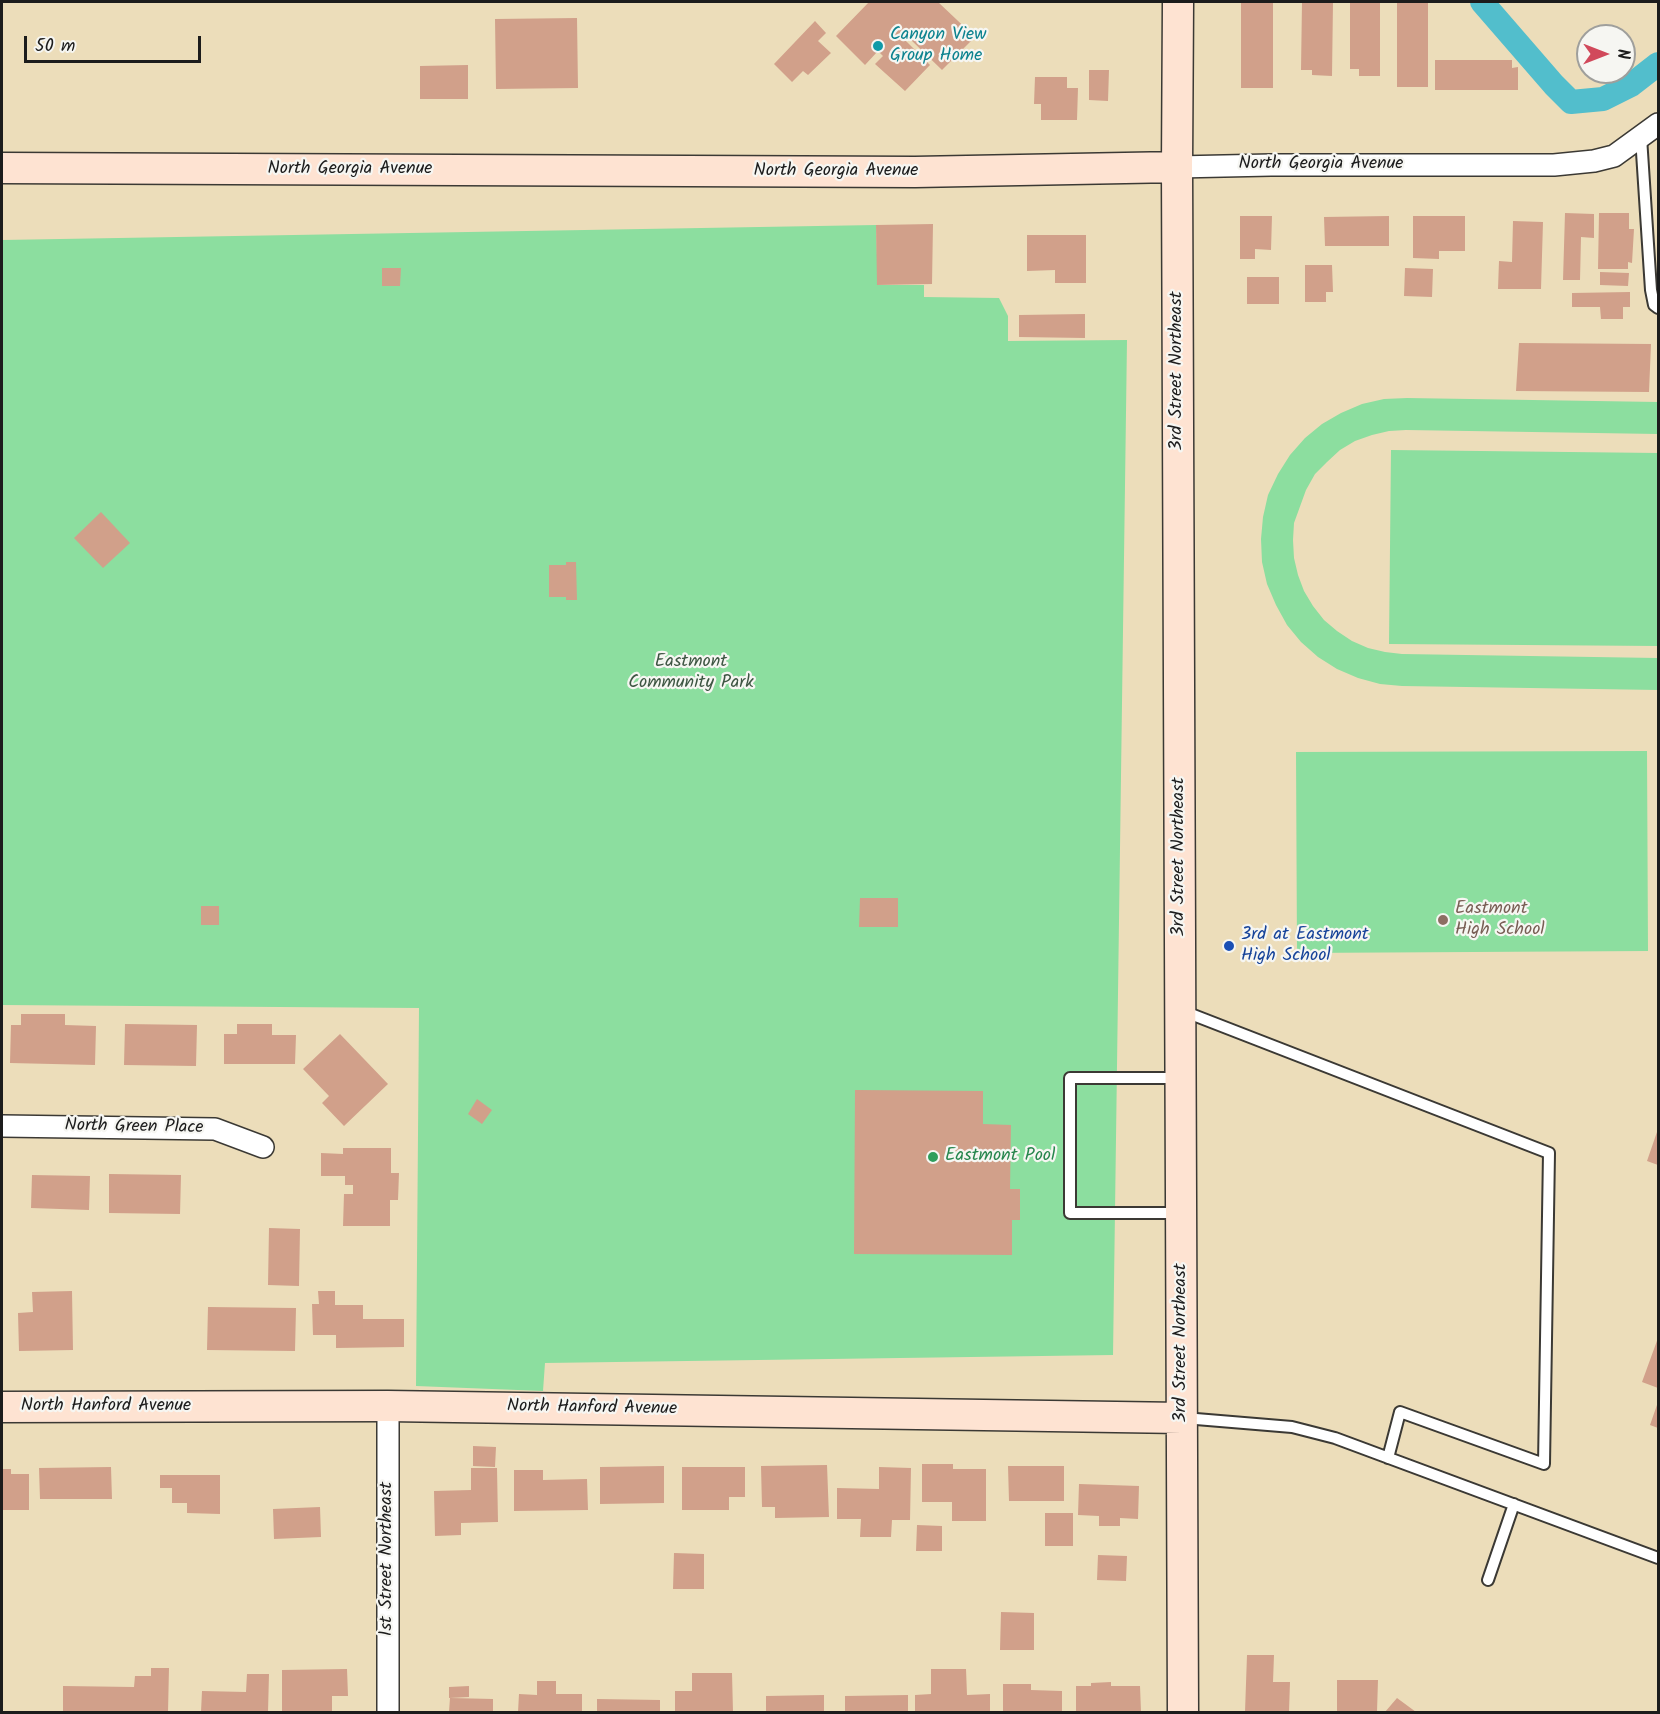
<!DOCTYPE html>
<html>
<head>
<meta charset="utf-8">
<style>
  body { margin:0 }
  #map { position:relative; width:1660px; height:1714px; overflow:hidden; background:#ecddba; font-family:Kalam,sans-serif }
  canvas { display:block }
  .frame { position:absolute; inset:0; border:3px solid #1c1c1c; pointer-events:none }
  .north { position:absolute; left:1576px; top:24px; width:60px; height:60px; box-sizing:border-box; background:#f6f6f2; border:2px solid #9f9f9c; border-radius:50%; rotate:90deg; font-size:16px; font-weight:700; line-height:24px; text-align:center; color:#1c1c1c }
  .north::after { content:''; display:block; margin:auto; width:21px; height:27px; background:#d1495b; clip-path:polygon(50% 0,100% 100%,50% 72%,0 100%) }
  .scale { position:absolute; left:24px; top:36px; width:177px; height:27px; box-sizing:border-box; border:3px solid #1c1c1c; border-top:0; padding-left:8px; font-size:18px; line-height:21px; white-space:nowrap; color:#1c1c1c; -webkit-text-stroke:4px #f6f6f2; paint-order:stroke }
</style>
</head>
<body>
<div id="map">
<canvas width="1660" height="1714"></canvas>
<div class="frame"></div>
<div class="north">N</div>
<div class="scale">50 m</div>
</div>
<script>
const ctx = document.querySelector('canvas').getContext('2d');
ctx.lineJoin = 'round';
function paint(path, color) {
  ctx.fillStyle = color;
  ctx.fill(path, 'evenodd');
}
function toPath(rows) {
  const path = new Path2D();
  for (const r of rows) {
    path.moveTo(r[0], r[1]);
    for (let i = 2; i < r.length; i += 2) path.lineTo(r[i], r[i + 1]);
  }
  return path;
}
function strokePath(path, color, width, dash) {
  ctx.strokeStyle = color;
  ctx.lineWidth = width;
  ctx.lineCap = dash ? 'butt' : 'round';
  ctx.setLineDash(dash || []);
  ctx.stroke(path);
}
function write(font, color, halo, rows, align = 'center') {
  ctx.font = font + ' Kalam,sans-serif';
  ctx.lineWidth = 4.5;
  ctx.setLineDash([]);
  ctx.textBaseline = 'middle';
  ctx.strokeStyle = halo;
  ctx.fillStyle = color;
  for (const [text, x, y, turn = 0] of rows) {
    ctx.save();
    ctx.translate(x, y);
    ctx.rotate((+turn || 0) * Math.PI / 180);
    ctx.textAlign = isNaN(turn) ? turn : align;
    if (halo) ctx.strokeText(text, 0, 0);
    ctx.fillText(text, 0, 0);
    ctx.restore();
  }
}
const green = toPath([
  [876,225,878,285,924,285,924,297,999,298,1008,316,1008,341,1127,340,1113,1355,545,1363,543,1391,416,1386,419,1008,2,1005,2,240],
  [1407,398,1658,402,1658,434,1406,430,1389,431,1372,435,1355,441,1340,450,1327,462,1315,474,1306,490,1294,523,1293,540,1294,558,1298,575,1304,591,1313,606,1324,620,1337,631,1352,641,1368,648,1385,652,1402,654,1658,658,1658,690,1402,686,1380,684,1358,678,1337,669,1318,657,1301,642,1287,625,1276,605,1267,584,1262,562,1261,539,1263,517,1268,495,1278,474,1290,455,1305,438,1322,424,1341,413,1362,404,1384,399],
  [1391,450,1658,453,1658,646,1389,644],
  [1647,751,1648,951,1297,953,1296,752]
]);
const canal = toPath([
  [1482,2,1554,85,1571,102,1603,99,1631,85,1658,64]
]);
const building = toPath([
  [869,2,938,2,975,37,942,70,909,38,906,41,930,65,905,91,875,64,883,56,878,51,865,65,836,36],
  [1241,2,1273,2,1273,88,1241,88],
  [1302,2,1333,2,1332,76,1312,75,1312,70,1301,70],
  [1350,2,1380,2,1380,76,1359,76,1359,69,1350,69],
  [1397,2,1428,2,1428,87,1397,87],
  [577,18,578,88,496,89,495,19],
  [815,21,826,33,818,41,831,53,808,75,803,71,792,82,774,64],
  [1435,60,1512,60,1512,68,1518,67,1518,90,1435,90],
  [468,65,468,99,420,99,420,66],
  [1089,70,1109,70,1108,101,1089,100],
  [1035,77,1067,77,1067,88,1078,88,1077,120,1041,120,1041,104,1034,104],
  [1565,213,1594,214,1594,238,1581,237,1580,280,1563,280],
  [1599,213,1629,213,1629,229,1634,229,1632,263,1628,262,1628,269,1598,269],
  [1240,216,1272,216,1271,250,1255,249,1255,259,1240,259],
  [1389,216,1389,246,1325,246,1324,217],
  [1413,216,1465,216,1465,251,1439,251,1439,259,1413,258],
  [1513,221,1543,222,1541,289,1498,289,1499,261,1512,262],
  [933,224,932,284,877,285,876,225],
  [1027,235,1086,235,1086,283,1055,283,1055,270,1027,271],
  [1305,265,1332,265,1333,292,1326,292,1326,302,1305,302],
  [382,268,401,268,400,286,382,286],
  [1405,268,1433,269,1432,297,1404,296],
  [1600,272,1629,273,1628,286,1600,285],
  [1247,277,1279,277,1279,304,1247,304],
  [1630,292,1630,307,1623,307,1623,319,1601,319,1600,307,1572,307,1572,293],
  [1085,314,1085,338,1019,337,1019,315],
  [1519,343,1651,344,1649,392,1516,391],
  [101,512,130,543,103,568,74,538],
  [566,562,576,562,577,600,566,600,566,597,549,597,549,565,566,565],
  [860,898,898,898,898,927,859,927],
  [201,906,219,906,219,925,201,925],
  [21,1014,65,1014,65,1025,96,1026,95,1065,10,1063,11,1025,21,1025],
  [125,1024,197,1025,196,1066,124,1065],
  [237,1024,272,1024,272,1035,296,1035,295,1064,224,1064,224,1034,237,1034],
  [340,1034,388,1084,344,1126,322,1103,329,1096,303,1069],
  [855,1090,983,1091,983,1124,1011,1125,1010,1189,1020,1189,1020,1220,1012,1220,1012,1255,854,1254],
  [477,1099,492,1110,482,1124,468,1114],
  [1658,1129,1658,1165,1647,1161],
  [343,1148,391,1148,391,1173,399,1173,398,1200,390,1200,390,1226,343,1226,344,1194,353,1194,353,1185,345,1185,345,1176,321,1176,321,1153,343,1154],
  [109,1174,181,1175,180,1214,109,1213],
  [32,1175,90,1176,89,1210,31,1208],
  [269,1228,300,1229,299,1286,268,1285],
  [72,1291,73,1350,19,1351,18,1313,33,1312,32,1292],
  [318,1291,335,1291,335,1305,363,1305,363,1319,404,1319,404,1347,336,1348,336,1335,313,1335,312,1304,319,1304],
  [208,1307,296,1308,295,1351,207,1350],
  [1658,1338,1658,1388,1642,1382],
  [1658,1402,1658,1428,1650,1425],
  [473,1446,496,1447,495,1467,473,1466],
  [922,1464,953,1464,953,1469,986,1469,986,1521,952,1521,952,1502,922,1502],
  [827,1465,829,1517,775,1518,775,1507,762,1507,761,1466],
  [664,1466,664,1503,600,1504,600,1467],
  [1008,1466,1064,1466,1064,1501,1009,1501],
  [111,1467,112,1499,40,1499,39,1468],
  [682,1467,745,1467,745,1497,729,1497,729,1510,682,1510],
  [879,1467,911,1468,910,1520,892,1520,891,1537,860,1537,861,1519,837,1519,837,1488,879,1489],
  [471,1468,497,1468,498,1522,461,1523,461,1535,435,1536,434,1491,471,1490],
  [2,1469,11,1469,11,1474,29,1474,29,1510,2,1510],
  [514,1470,543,1470,543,1480,587,1479,588,1510,514,1511],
  [160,1475,220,1475,220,1514,187,1513,187,1503,172,1503,172,1488,160,1488],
  [1079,1484,1139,1486,1138,1519,1120,1518,1120,1526,1099,1526,1099,1516,1078,1515],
  [320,1507,321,1537,274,1539,273,1509],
  [1045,1513,1073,1513,1073,1546,1045,1546],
  [917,1525,942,1526,942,1551,916,1551],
  [674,1553,704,1554,704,1589,673,1589],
  [1098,1555,1127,1556,1126,1581,1097,1580],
  [1001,1612,1034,1613,1034,1650,1000,1650],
  [1247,1655,1274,1655,1273,1682,1290,1682,1289,1712,1245,1712],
  [151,1668,169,1668,168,1712,63,1712,63,1686,134,1687,135,1676,151,1676],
  [347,1669,348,1696,332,1696,332,1712,282,1712,282,1670],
  [931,1669,966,1669,967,1695,990,1694,990,1712,915,1712,915,1695,931,1694],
  [692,1673,732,1673,733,1712,675,1712,675,1691,692,1691],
  [247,1674,269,1674,268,1712,201,1712,202,1691,246,1692],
  [1337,1680,1378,1680,1377,1712,1337,1712],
  [537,1681,556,1681,556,1694,582,1694,582,1712,518,1712,519,1694,537,1695],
  [1111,1682,1111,1686,1140,1686,1141,1712,1076,1712,1076,1686,1091,1686,1091,1683],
  [1003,1684,1031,1684,1031,1690,1062,1691,1062,1712,1003,1712],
  [469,1686,469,1697,449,1698,449,1687],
  [824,1695,824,1712,766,1712,766,1696],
  [908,1695,908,1712,845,1712,845,1696],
  [450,1698,493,1699,493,1712,449,1712],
  [1397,1698,1416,1712,1385,1712],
  [597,1699,660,1700,660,1712,597,1712]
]);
const lane = toPath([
  [1641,137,1651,290,1654,305,1658,308],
  [1183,1011,1549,1153,1544,1464,1400,1412,1388,1458],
  [1178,1078,1070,1078,1070,1213,1180,1213],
  [1184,1418,1292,1427,1335,1438,1658,1558],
  [1488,1580,1514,1504]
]);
const street = toPath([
  [1177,167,1271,165,1554,165,1594,161,1614,156,1658,124],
  [2,1126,215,1129,263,1147],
  [388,1712,388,1406]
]);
const secondary = toPath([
  [1178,2,1177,167,1183,1712],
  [2,168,915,172,1177,167],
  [2,1407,388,1406,1182,1418]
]);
const markers = [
  [878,46,6,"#0f9aa8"],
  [1443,920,6,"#8d6e63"],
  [1229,946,6,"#1a4fb4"],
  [933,1157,6,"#2e9e5b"]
];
const cultureNames = [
  ["Canyon View",890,36],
  ["Group Home",890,57]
];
const streetNames = [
  ["North Georgia Avenue",1321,165],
  ["North Georgia Avenue",350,170],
  ["North Georgia Avenue",836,172],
  ["3rd Street Northeast",1178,371,-90],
  ["3rd Street Northeast",1180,857,-90],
  ["North Green Place",134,1128,1],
  ["3rd Street Northeast",1182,1343,-90],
  ["North Hanford Avenue",106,1407],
  ["North Hanford Avenue",592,1409,1],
  ["1st Street Northeast",388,1559,-90]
];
const parkNames = [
  ["Eastmont",691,663],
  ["Community Park",691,684]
];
const educationNames = [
  ["Eastmont",1455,910],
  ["High School",1455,931]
];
const transitNames = [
  ["3rd at Eastmont",1241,936],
  ["High School",1241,957]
];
const leisureNames = [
  ["Eastmont Pool",945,1157]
];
paint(green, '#8cde9f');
strokePath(canal, '#52becc', 24);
paint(building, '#d1a08a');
strokePath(lane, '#3b3934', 14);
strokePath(street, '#3b3934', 24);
strokePath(secondary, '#3b3934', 33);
strokePath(lane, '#fff', 10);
strokePath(street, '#fff', 21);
strokePath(secondary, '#fee3d2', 30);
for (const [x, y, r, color] of markers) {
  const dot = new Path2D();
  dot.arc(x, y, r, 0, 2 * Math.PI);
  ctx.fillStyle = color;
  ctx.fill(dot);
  strokePath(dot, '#f6f6f2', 2);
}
write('18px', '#0d838f', '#f6f6f2', cultureNames, 'left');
write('18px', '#1c1c1c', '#f6f6f2', streetNames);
write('18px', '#3e5643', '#f6f6f2', parkNames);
write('18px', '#785e54', '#f6f6f2', educationNames, 'left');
write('18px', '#164399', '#f6f6f2', transitNames, 'left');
write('18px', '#27864d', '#f6f6f2', leisureNames, 'left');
</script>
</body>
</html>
